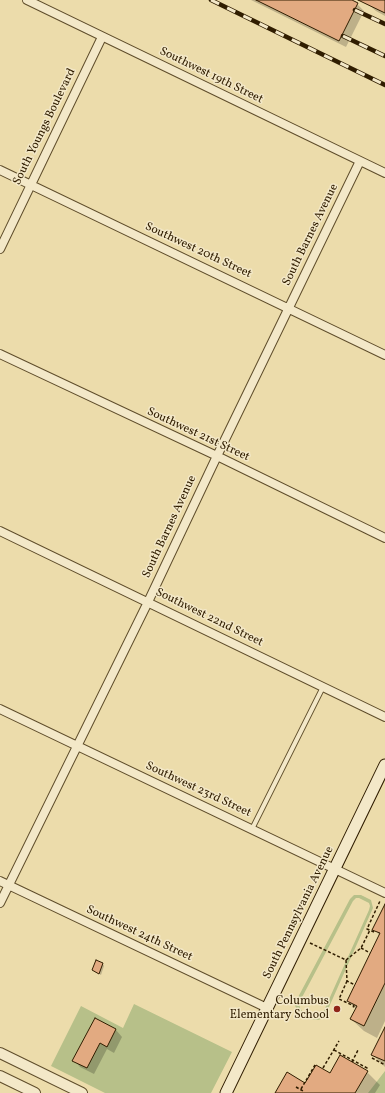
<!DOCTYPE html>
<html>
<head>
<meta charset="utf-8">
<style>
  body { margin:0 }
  canvas { display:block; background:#ecdcab }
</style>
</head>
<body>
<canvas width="385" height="1093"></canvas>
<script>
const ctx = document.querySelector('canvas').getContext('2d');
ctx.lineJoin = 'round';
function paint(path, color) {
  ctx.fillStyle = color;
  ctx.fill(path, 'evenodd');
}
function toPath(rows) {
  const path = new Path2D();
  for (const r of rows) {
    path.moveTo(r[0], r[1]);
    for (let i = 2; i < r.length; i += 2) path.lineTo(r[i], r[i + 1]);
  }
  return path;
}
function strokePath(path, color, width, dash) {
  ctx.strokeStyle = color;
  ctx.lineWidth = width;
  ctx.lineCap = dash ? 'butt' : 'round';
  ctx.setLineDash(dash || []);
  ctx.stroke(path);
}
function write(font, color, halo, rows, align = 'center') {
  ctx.font = font + ' Vollkorn,serif';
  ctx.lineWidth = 3;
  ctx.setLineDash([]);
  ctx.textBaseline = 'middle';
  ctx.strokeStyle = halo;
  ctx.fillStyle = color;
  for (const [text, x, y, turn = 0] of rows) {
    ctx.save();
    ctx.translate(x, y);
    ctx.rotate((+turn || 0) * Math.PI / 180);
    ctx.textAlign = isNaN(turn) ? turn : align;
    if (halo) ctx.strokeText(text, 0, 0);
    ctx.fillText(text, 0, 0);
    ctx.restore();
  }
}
const green = toPath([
  [354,895,361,895,371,900,373,908,325,1016,324,1018,318,1020,310,1019,299,1012,295,1006,295,1003,350,899],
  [356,898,359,898,369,903,370,906,369,910,322,1015,316,1017,313,1016,302,1011,300,1008,299,1003,353,901],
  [134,1004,232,1052,211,1093,105,1093,51,1066,81,1006,123,1028],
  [385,1071,385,1093,368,1093]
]);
const shadow = toPath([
  [251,0,349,0,357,4,364,11,346,47],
  [372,0,385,0,385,16,376,11,369,5],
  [385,913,385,1021,377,1038,364,1031,351,1019,356,1009,348,1001,380,936,374,929],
  [103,964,104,966,101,975,93,970],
  [95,1019,116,1030,122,1037,114,1053,107,1049,94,1074,80,1067,74,1060],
  [385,1034,385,1067,373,1055],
  [340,1056,367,1072,380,1085,375,1093,276,1093,306,1085,330,1074]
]);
const building = toPath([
  [256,0,352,0,358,3,339,41,256,0],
  [358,0,385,0,385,13,358,0],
  [385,904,385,983,364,1026,350,1019,357,1006,347,1001,380,933,372,930,385,904],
  [96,960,103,963,99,974,92,970,96,960],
  [95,1018,116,1029,107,1047,100,1043,87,1068,72,1061,95,1018],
  [385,1027,385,1061,371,1055,385,1027],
  [340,1055,368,1071,355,1093,275,1093,287,1072,305,1083,316,1065,330,1073,340,1055]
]);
const path = toPath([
  [374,932,367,929,380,901],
  [310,943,346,960],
  [361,948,370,953],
  [346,960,361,948,370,930],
  [346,960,347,981,355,985],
  [347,981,339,999,354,1006,352,1009],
  [334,1050,367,1068,366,1070],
  [372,1058,385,1065],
  [352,1062,358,1050],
  [323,1068,339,1041],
  [296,1087,303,1091,303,1093],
  [301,1089,315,1065]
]);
const service = toPath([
  [252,829,323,687]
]);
const minor = toPath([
  [27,0,385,173],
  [0,170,385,355],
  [0,249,102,37],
  [0,354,217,456,385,538],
  [0,531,385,717],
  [0,709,385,893],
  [0,881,267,1008],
  [0,903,148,602,217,456,360,161]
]);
const tertiary = toPath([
  [0,1053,82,1093],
  [0,1076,35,1093]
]);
const secondary = toPath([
  [226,1093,385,765]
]);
const rail = toPath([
  [211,0,385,85],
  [355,10,385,24],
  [343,36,385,56]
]);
const markers = [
  [337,1009,4,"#8f2418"]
];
const streetNames = [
  ["Southwest 19th Street",211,76,26],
  ["South Youngs Boulevard",45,127,-64],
  ["South Barnes Avenue",311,235,-64],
  ["Southwest 20th Street",198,251,25],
  ["Southwest 21st Street",198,435,25],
  ["South Barnes Avenue",170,527,-65],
  ["Southwest 22nd Street",209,618,26],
  ["Southwest 23rd Street",198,790,25],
  ["South Pennsylvania Avenue",299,913,-64],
  ["Southwest 24th Street",139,934,25]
];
const poiNames = [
  ["Columbus",329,1002],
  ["Elementary School",329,1016]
];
paint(green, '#b7c089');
paint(shadow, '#0003');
paint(building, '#e2aa81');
strokePath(building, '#301d00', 1);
strokePath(service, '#5f4d2b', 6);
strokePath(minor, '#5f4d2b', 10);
strokePath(tertiary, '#5f4d2b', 12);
strokePath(secondary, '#301d00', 13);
strokePath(path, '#301d00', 1.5, [3, 2]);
strokePath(service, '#f3e8c8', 4);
strokePath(minor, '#f3e8c8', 8);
strokePath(tertiary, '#f3e8c8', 10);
strokePath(secondary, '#f3e8c8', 11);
strokePath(rail, '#301d00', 4.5);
strokePath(rail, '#f3e8c8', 3, [9]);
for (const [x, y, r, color] of markers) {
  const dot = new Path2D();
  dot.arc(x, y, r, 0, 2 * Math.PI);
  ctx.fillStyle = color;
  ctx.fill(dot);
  strokePath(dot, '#f3e8c8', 1.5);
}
write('12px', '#301d00', '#f3e8c8', streetNames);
write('12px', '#301d00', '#f3e8c8', poiNames, 'right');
</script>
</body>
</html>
